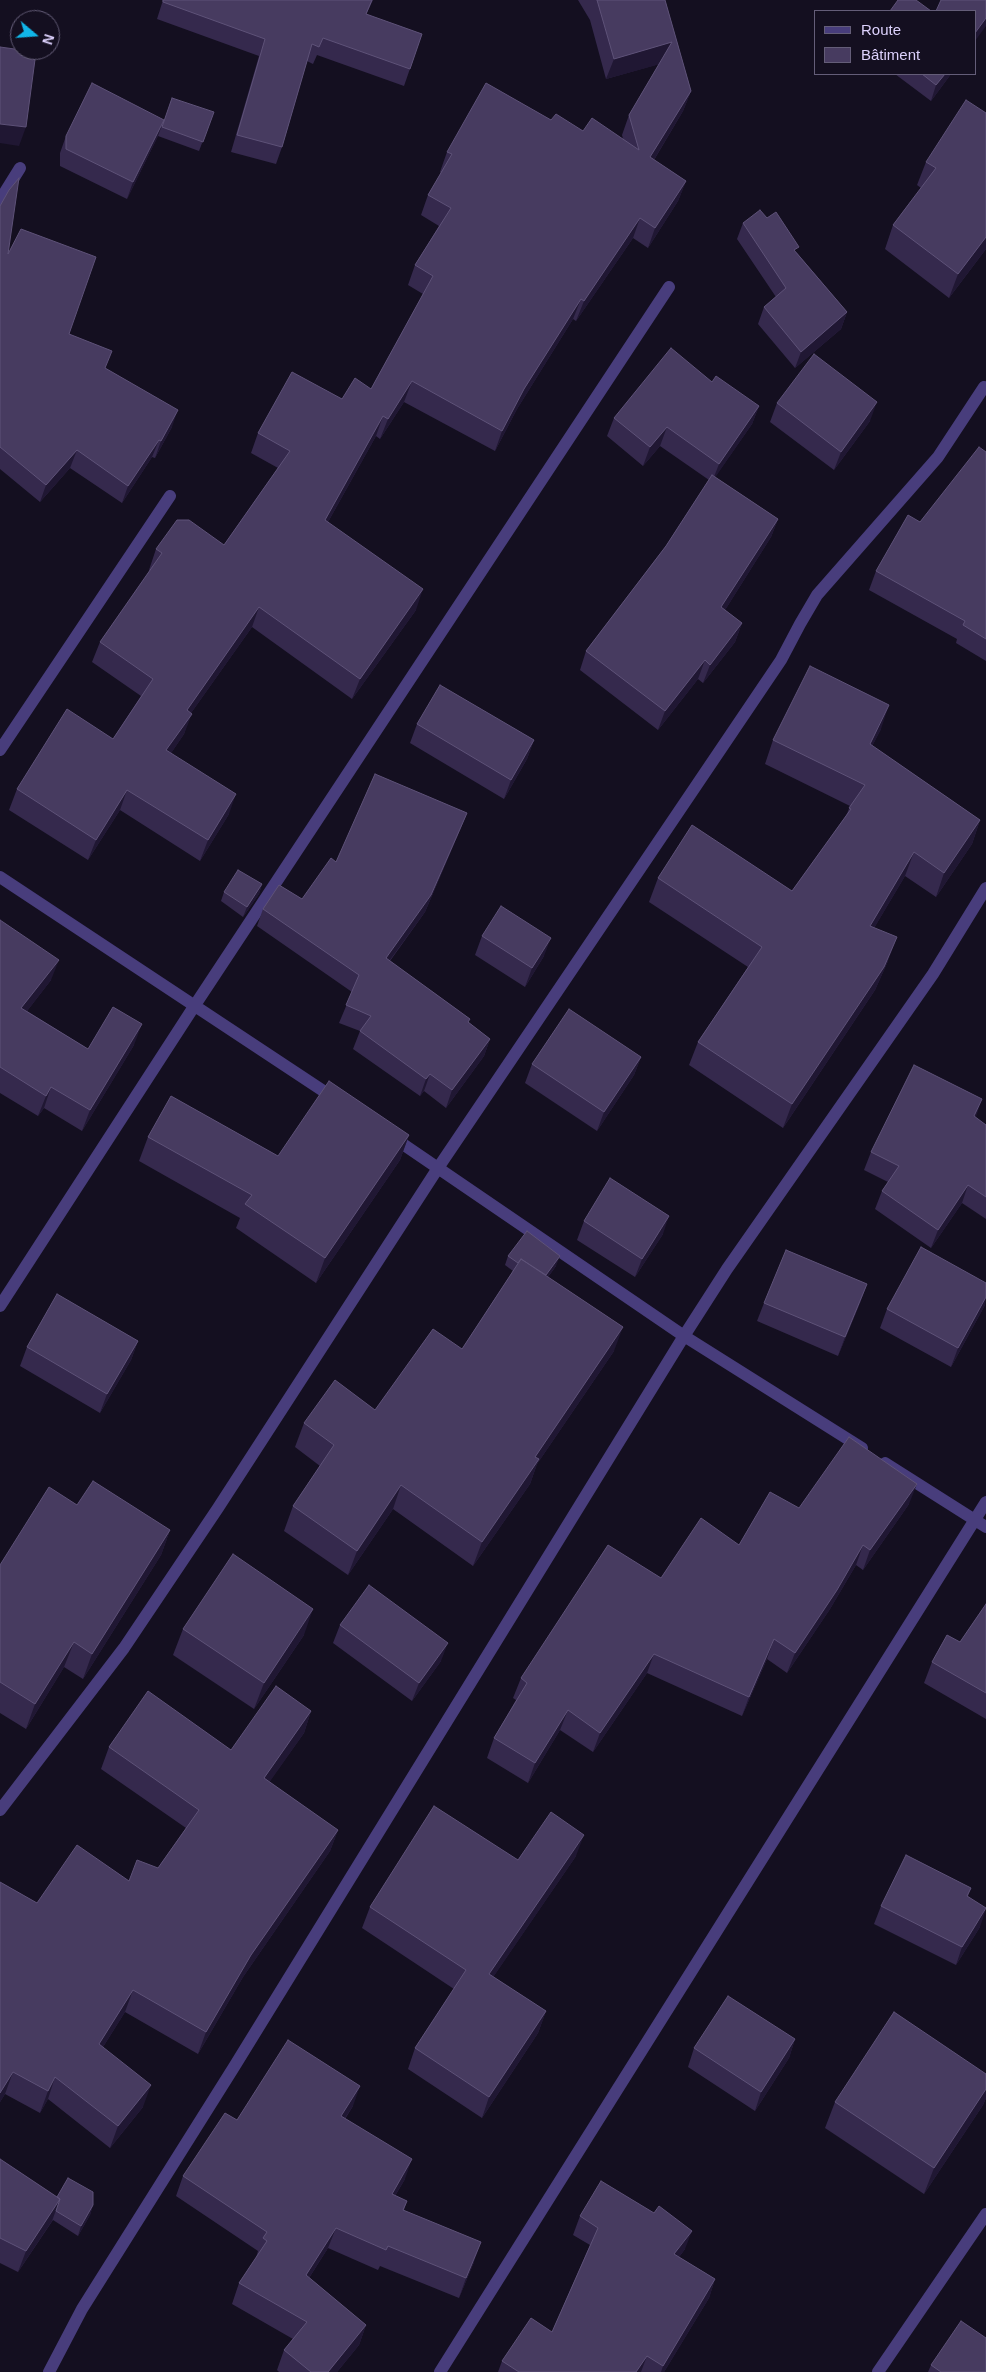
<!DOCTYPE html>
<html>
<head>
<meta charset="utf-8">
<style>
  body { margin:0 }
  #map { position:relative; width:986px; height:2372px; overflow:hidden; background:#140f20; font-family:Helvetica,sans-serif }
  canvas { display:block }
  .legend { position:absolute; left:814px; top:10px; width:162px; height:65px; box-sizing:border-box; background:#140f20; border:1px solid #645d78; margin:0; padding:6px 9px; list-style:none; font-size:15px; color:#dcd1fc }
  .legend li { display:flex; align-items:center; gap:10px; height:25px }
  .legend b { width:25px; border:1px solid #645d78 }
  .north { position:absolute; left:10px; top:10px; width:50px; height:50px; box-sizing:border-box; background:#140f20; border:1px solid #645d78; border-radius:50%; rotate:108deg; font-size:14px; font-weight:700; line-height:20px; text-align:center; color:#dcd1fc }
  .north::after { content:''; display:block; margin:auto; width:18px; height:22px; background:#11b6e8; clip-path:polygon(50% 0,100% 100%,50% 72%,0 100%) }
</style>
</head>
<body>
<div id="map">
<canvas width="986" height="2372"></canvas>
<ul class="legend">
<li><b style="height:6px;background:#483d7c"></b>Route</li>
<li><b style="height:14px;background:#473b60"></b>Bâtiment</li>
</ul>
<div class="north">N</div>
</div>
<script>
const ctx = document.querySelector('canvas').getContext('2d');
ctx.lineJoin = 'round';
function toPath(rows) {
  const path = new Path2D();
  for (const r of rows) {
    path.moveTo(r[0], r[1]);
    for (let i = 2; i < r.length; i += 2) path.lineTo(r[i], r[i + 1]);
  }
  return path;
}
function strokePath(path, color, width, dash) {
  ctx.strokeStyle = color;
  ctx.lineWidth = width;
  ctx.lineCap = dash ? 'butt' : 'round';
  ctx.setLineDash(dash || []);
  ctx.stroke(path);
}
function paint(path, color) {
  ctx.fillStyle = color;
  ctx.fill(path, 'evenodd');
}
const minor = toPath([
  [0,200,20,168],
  [0,750,170,496],
  [0,877,337,1100],
  [391,1136,684,1336,862,1448],
  [0,1306,195,1005,669,287],
  [885,1463,986,1527],
  [0,1810,124,1648,218,1508,438,1168,781,660,800,624,817,595,938,457,984,387],
  [49,2372,82,2309,234,2067,684,1336,727,1269,933,974,986,888],
  [440,2372,986,1502],
  [878,2372,986,2214]
]);
const wall = toPath([
  [163,0,373,0,366,15,422,34,404,86,317,55,313,64,307,61,282,147,276,164,231,152,259,56,157,19],
  [578,0,665,0,691,91,683,111,654,160,686,181,678,201,648,248,633,238,576,321,573,319,517,409,495,451,404,402,380,439,376,436,328,522,416,610,352,699,252,627,191,713,184,734,171,753,229,814,200,861,120,810,88,860,9,810,17,789,113,739,141,696,92,662,100,642,150,571,149,570,156,549,224,545,278,468,251,453,258,433,342,399,371,389,423,294,408,285,415,265,439,226,421,215,428,195,441,173,440,172,447,152,551,120,583,131,623,139,622,135,629,115,659,64,606,79,590,20],
  [895,74,951,74,931,101],
  [214,112,199,151,158,136,127,199,60,166,60,153,66,136,164,120],
  [986,113,986,249,949,298,885,249,893,225,921,188,917,185,926,162],
  [0,206,8,254,69,334,105,368,172,427,155,458,152,457,122,503,70,468,40,502,0,469],
  [743,223,797,253,847,312,841,329,795,368,758,324,764,307,776,297,737,239],
  [712,382,759,406,752,424,715,477,778,519,771,537,725,610,742,623,735,642,703,683,698,679,658,730,580,670,586,651,666,546,709,480,660,446,643,466,607,436,614,418],
  [777,403,870,421,834,470,770,422],
  [986,452,986,661,956,643,957,639,869,590,876,571,920,522],
  [417,724,534,740,527,759,504,799,410,743],
  [881,729,872,746,980,820,972,844,936,897,905,876,874,928,888,961,875,990,783,1128,689,1065,698,1042,748,967,649,902,658,878,792,891,846,816,850,806,765,764,773,740],
  [467,813,460,830,425,912,390,961,470,1019,468,1022,490,1039,484,1056,446,1108,424,1091,420,1096,353,1049,360,1031,339,1023,352,992,257,926,263,909,302,899,336,862],
  [262,884,259,894,243,917,221,901,224,892],
  [0,920,51,980,27,1011,88,1049,134,1045,82,1131,44,1108,38,1116,0,1093],
  [482,936,544,956,525,987,475,955],
  [641,1057,634,1075,597,1131,525,1083,532,1064],
  [975,1117,986,1125,986,1219,962,1203,931,1248,875,1209,882,1191,888,1182,864,1170,871,1152],
  [409,1135,400,1160,316,1283,236,1228,240,1218,139,1161,148,1137,278,1156],
  [584,1221,663,1234,635,1277,577,1240],
  [508,1256,556,1266,548,1277,614,1351,537,1464,530,1484,473,1566,393,1509,348,1575,284,1531,293,1506,320,1466,295,1447,304,1423,375,1410,462,1349,513,1271,505,1265],
  [867,1284,860,1303,838,1356,757,1321,764,1303],
  [985,1305,951,1367,880,1328,887,1309],
  [138,1341,131,1360,100,1413,20,1366,27,1347],
  [909,1504,863,1570,856,1565,830,1609,787,1673,767,1659,742,1716,647,1673,593,1752,560,1730,528,1783,487,1758,494,1738,516,1700,513,1698,521,1678,661,1578,739,1545,799,1508],
  [77,1505,170,1530,161,1555,83,1679,64,1667,26,1729,0,1713,0,1565],
  [986,1604,986,1719,924,1683,932,1662,960,1642],
  [340,1625,441,1661,412,1701,333,1643],
  [183,1629,304,1635,254,1709,173,1655],
  [311,1711,304,1733,269,1782,338,1830,330,1851,243,1977,198,2054,125,2012,103,2047,143,2107,110,2148,48,2099,40,2113,5,2094,0,2102,0,1882,37,1903,129,1881,158,1868,186,1828,101,1769,109,1747,231,1750],
  [576,1856,493,1977,546,2011,538,2033,482,2118,408,2069,415,2048,454,1989,362,1928,370,1907,518,1860],
  [971,1888,968,1896,980,1927,956,1965,874,1924,881,1906],
  [795,2039,789,2058,755,2111,688,2067,694,2048],
  [986,2074,986,2098,983,2105,924,2194,825,2128,835,2102],
  [353,2106,345,2119,405,2179,395,2196,407,2201,404,2210,474,2262,459,2298,380,2266,378,2270,328,2248,309,2278,366,2325,359,2345,337,2372,279,2372,277,2370,284,2350,293,2339,232,2304,239,2283,256,2258,258,2251,176,2196,183,2176,237,2120],
  [0,2159,57,2197,93,2205,90,2215,78,2236,53,2220,18,2272,0,2263],
  [580,2216,685,2249,679,2257,715,2279,709,2298,664,2372,498,2372,502,2361,552,2332,590,2245,573,2235],
  [931,2365,986,2372,928,2372]
]);
const shadedWall = toPath([
  [986,18,986,26,975,41,975,33],
  [672,42,664,63,606,79,614,59],
  [945,74,951,74,931,101,936,85],
  [691,91,683,111,643,178,650,157],
  [164,120,158,136,127,199,133,182],
  [0,124,26,127,19,146,0,143],
  [686,181,678,201,648,248,655,228],
  [640,218,633,238,576,321,584,301],
  [986,237,986,249,949,298,958,274],
  [581,299,573,319,517,409,495,451,502,431,524,389],
  [847,312,841,329,795,368,801,352],
  [412,381,404,402,380,439,388,419],
  [877,402,870,421,834,470,841,452],
  [759,406,752,424,712,482,719,464],
  [178,410,172,427,155,458,161,441],
  [383,416,376,436,318,540,325,520],
  [667,427,660,446,643,466,650,447],
  [159,440,152,457,122,503,128,486],
  [77,450,70,468,40,502,46,485],
  [778,519,771,537,715,626,721,607],
  [423,589,416,610,352,699,360,679],
  [259,607,252,627,179,730,187,710],
  [742,623,735,642,703,683,710,665],
  [705,660,698,679,658,730,665,711],
  [889,705,881,729,861,768,870,744],
  [192,714,184,734,159,771,166,750],
  [534,740,527,759,504,799,511,780],
  [127,790,120,810,88,860,96,840],
  [236,794,229,814,200,861,208,840],
  [467,813,460,830,425,912,379,975,386,958],
  [980,820,972,844,936,897,944,873],
  [914,852,905,876,861,950,870,926],
  [262,884,259,894,243,917,247,907],
  [897,937,888,961,875,990,783,1128,792,1104],
  [551,938,544,956,525,987,532,968],
  [59,960,51,980,14,1028,21,1008],
  [142,1024,134,1045,82,1131,90,1110],
  [490,1039,484,1056,446,1108,452,1090],
  [641,1057,634,1075,597,1131,604,1112],
  [430,1074,424,1091,420,1096,426,1079],
  [51,1087,44,1108,38,1116,46,1096],
  [982,1099,976,1117,967,1134,974,1116],
  [409,1135,400,1160,316,1283,325,1258],
  [968,1185,962,1203,931,1248,938,1230],
  [669,1216,663,1234,635,1277,642,1259],
  [560,1256,556,1266,538,1290,542,1281],
  [867,1284,860,1303,838,1356,845,1337],
  [986,1297,985,1305,951,1367,958,1348],
  [623,1327,614,1351,537,1464,530,1484,473,1566,482,1542,535,1457],
  [138,1341,131,1360,100,1413,107,1394],
  [917,1484,909,1504,863,1570,870,1550],
  [401,1485,393,1509,348,1575,357,1551],
  [170,1530,161,1555,83,1679,92,1654],
  [863,1545,856,1565,830,1609,787,1673,795,1653],
  [313,1609,304,1635,254,1709,264,1683],
  [774,1639,767,1659,742,1716,749,1697],
  [74,1642,64,1667,26,1729,35,1704],
  [448,1643,441,1661,412,1701,419,1683],
  [654,1654,647,1673,593,1752,600,1733],
  [568,1710,560,1730,528,1783,535,1763],
  [311,1711,304,1733,257,1800,264,1778],
  [338,1830,330,1851,243,1977,198,2054,206,2032,251,1955],
  [584,1835,576,1856,481,1995,489,1974],
  [986,1909,980,1927,956,1965,962,1947],
  [133,1990,125,2012,91,2066,99,2044],
  [546,2011,538,2033,482,2118,489,2097],
  [795,2039,789,2058,755,2111,761,2092],
  [13,2072,5,2094,0,2102,0,2093],
  [55,2077,48,2099,40,2113,48,2091],
  [151,2085,143,2107,110,2148,118,2126],
  [360,2086,353,2106,333,2136,341,2116],
  [986,2089,986,2098,983,2105,924,2194,934,2168],
  [412,2159,405,2179,384,2214,392,2194],
  [60,2199,52,2221,18,2272,26,2251],
  [93,2205,90,2215,78,2236,81,2226],
  [336,2228,328,2248,298,2295,306,2275],
  [692,2231,685,2249,667,2273,674,2254],
  [481,2242,474,2262,459,2298,466,2278],
  [715,2279,709,2298,664,2372,661,2372,663,2366],
  [366,2325,359,2345,337,2372,328,2372],
  [647,2356,641,2372,636,2372]
]);
const building = toPath([
  [163,0,372,0,366,14,422,34,410,69,323,38,319,47,312,44,282,147,237,135,265,39,163,2,163,0],
  [597,0,665,0,691,91,650,157,686,181,655,228,640,218,584,301,581,299,524,389,502,431,412,381,388,419,383,416,325,520,423,589,360,679,259,607,187,710,192,714,166,750,236,794,208,840,127,790,96,840,17,789,67,709,113,739,153,679,100,642,162,553,156,549,177,520,189,520,224,545,290,451,258,433,292,372,342,399,355,378,371,389,433,276,415,265,451,208,428,195,452,154,447,152,486,83,551,120,556,114,583,131,592,118,639,150,629,115,672,42,614,59,597,0],
  [898,0,916,0,931,11,890,11,898,0],
  [941,0,986,0,986,18,975,33,975,11,936,11,941,0],
  [0,47,36,52,26,127,0,124,0,47],
  [922,74,945,74,936,85,922,74],
  [92,83,164,120,133,182,66,149,66,136,92,83],
  [172,98,214,112,203,142,162,127,172,98],
  [966,100,986,113,986,237,958,274,893,225,936,168,926,162,966,100],
  [19,178,8,254,21,229,96,257,69,334,112,351,105,368,178,410,161,441,159,440,128,486,77,450,46,485,0,447,0,206,9,190,19,178],
  [760,210,767,218,776,212,799,247,794,250,847,312,801,352,764,307,786,288,743,223,760,210],
  [671,348,712,382,716,376,759,406,719,464,667,427,650,447,614,418,671,348],
  [814,354,877,402,841,452,777,403,814,354],
  [979,447,986,452,986,639,963,625,965,621,876,571,908,515,920,522,979,447],
  [712,475,778,519,721,607,742,623,710,665,705,660,665,711,586,651,666,546,712,475],
  [810,666,889,705,870,744,980,820,944,873,914,852,870,926,897,937,884,967,792,1104,698,1042,762,947,658,878,692,825,792,891,851,809,849,808,865,785,773,740,810,666],
  [440,685,534,740,511,780,417,724,440,685],
  [375,774,467,813,431,895,386,958,470,1019,468,1022,490,1039,452,1090,430,1074,426,1079,360,1031,371,1016,346,1005,359,975,263,909,279,885,302,899,331,858,336,862,375,774],
  [238,870,262,884,247,907,224,892,238,870],
  [501,906,551,938,532,968,482,936,501,906],
  [0,920,59,960,21,1008,88,1049,113,1007,142,1024,90,1110,51,1087,46,1096,0,1067,0,920],
  [569,1009,641,1057,604,1112,532,1064,569,1009],
  [914,1065,982,1099,974,1116,986,1125,986,1197,968,1185,938,1230,882,1191,899,1166,871,1152,914,1065],
  [329,1081,409,1135,325,1258,245,1204,252,1195,148,1137,171,1096,278,1156,329,1081],
  [610,1178,669,1216,642,1259,584,1221,610,1178],
  [527,1231,560,1256,546,1275,521,1259,518,1263,508,1256,527,1231],
  [921,1247,986,1283,986,1297,958,1348,887,1309,921,1247],
  [786,1250,867,1284,845,1337,764,1303,786,1250],
  [521,1259,623,1327,535,1457,539,1459,482,1542,401,1485,357,1551,293,1506,334,1445,304,1423,335,1380,375,1410,433,1329,462,1349,521,1259],
  [57,1294,138,1341,107,1394,27,1347,57,1294],
  [849,1437,917,1484,870,1550,863,1545,837,1590,795,1653,774,1639,749,1697,654,1654,600,1733,568,1710,535,1763,494,1738,527,1683,521,1678,608,1545,661,1578,701,1518,739,1545,770,1492,799,1508,849,1437],
  [93,1481,170,1530,92,1654,74,1642,35,1704,0,1682,0,1565,49,1487,77,1505,93,1481],
  [233,1554,313,1609,264,1683,183,1629,233,1554],
  [369,1585,448,1643,419,1683,340,1625,369,1585],
  [986,1604,986,1693,932,1662,947,1635,960,1642,986,1604],
  [276,1686,311,1711,264,1778,338,1830,251,1955,206,2032,133,1990,99,2044,151,2085,118,2126,55,2077,48,2091,13,2072,0,2093,0,1882,37,1903,77,1845,129,1881,137,1860,158,1868,199,1810,109,1747,148,1691,231,1750,276,1686],
  [434,1806,518,1860,551,1812,584,1835,489,1974,546,2011,489,2097,415,2048,466,1970,370,1907,434,1806],
  [906,1855,971,1888,967,1896,986,1908,962,1947,881,1906,906,1855],
  [728,1996,795,2039,761,2092,694,2048,728,1996],
  [894,2012,986,2074,986,2089,934,2168,835,2102,894,2012],
  [288,2040,360,2086,341,2116,412,2159,392,2194,407,2201,403,2210,481,2242,466,2278,388,2246,386,2250,336,2228,306,2275,366,2325,328,2372,311,2372,284,2350,307,2322,239,2283,267,2241,263,2238,267,2232,183,2176,225,2113,237,2120,288,2040],
  [0,2159,60,2199,26,2251,0,2238,0,2159],
  [68,2178,93,2192,93,2205,81,2226,56,2211,60,2199,57,2197,68,2178],
  [601,2181,654,2213,659,2206,692,2231,674,2254,715,2279,663,2366,647,2356,636,2372,519,2372,502,2361,531,2318,552,2332,598,2228,580,2216,601,2181],
  [961,2321,986,2338,986,2372,941,2372,931,2365,961,2321]
]);
strokePath(minor, '#483d7c', 12);
paint(wall, '#35294d');
paint(shadedWall, '#201733');
paint(building, '#473b60');
strokePath(building, '#5e5278', 1);
</script>
</body>
</html>
